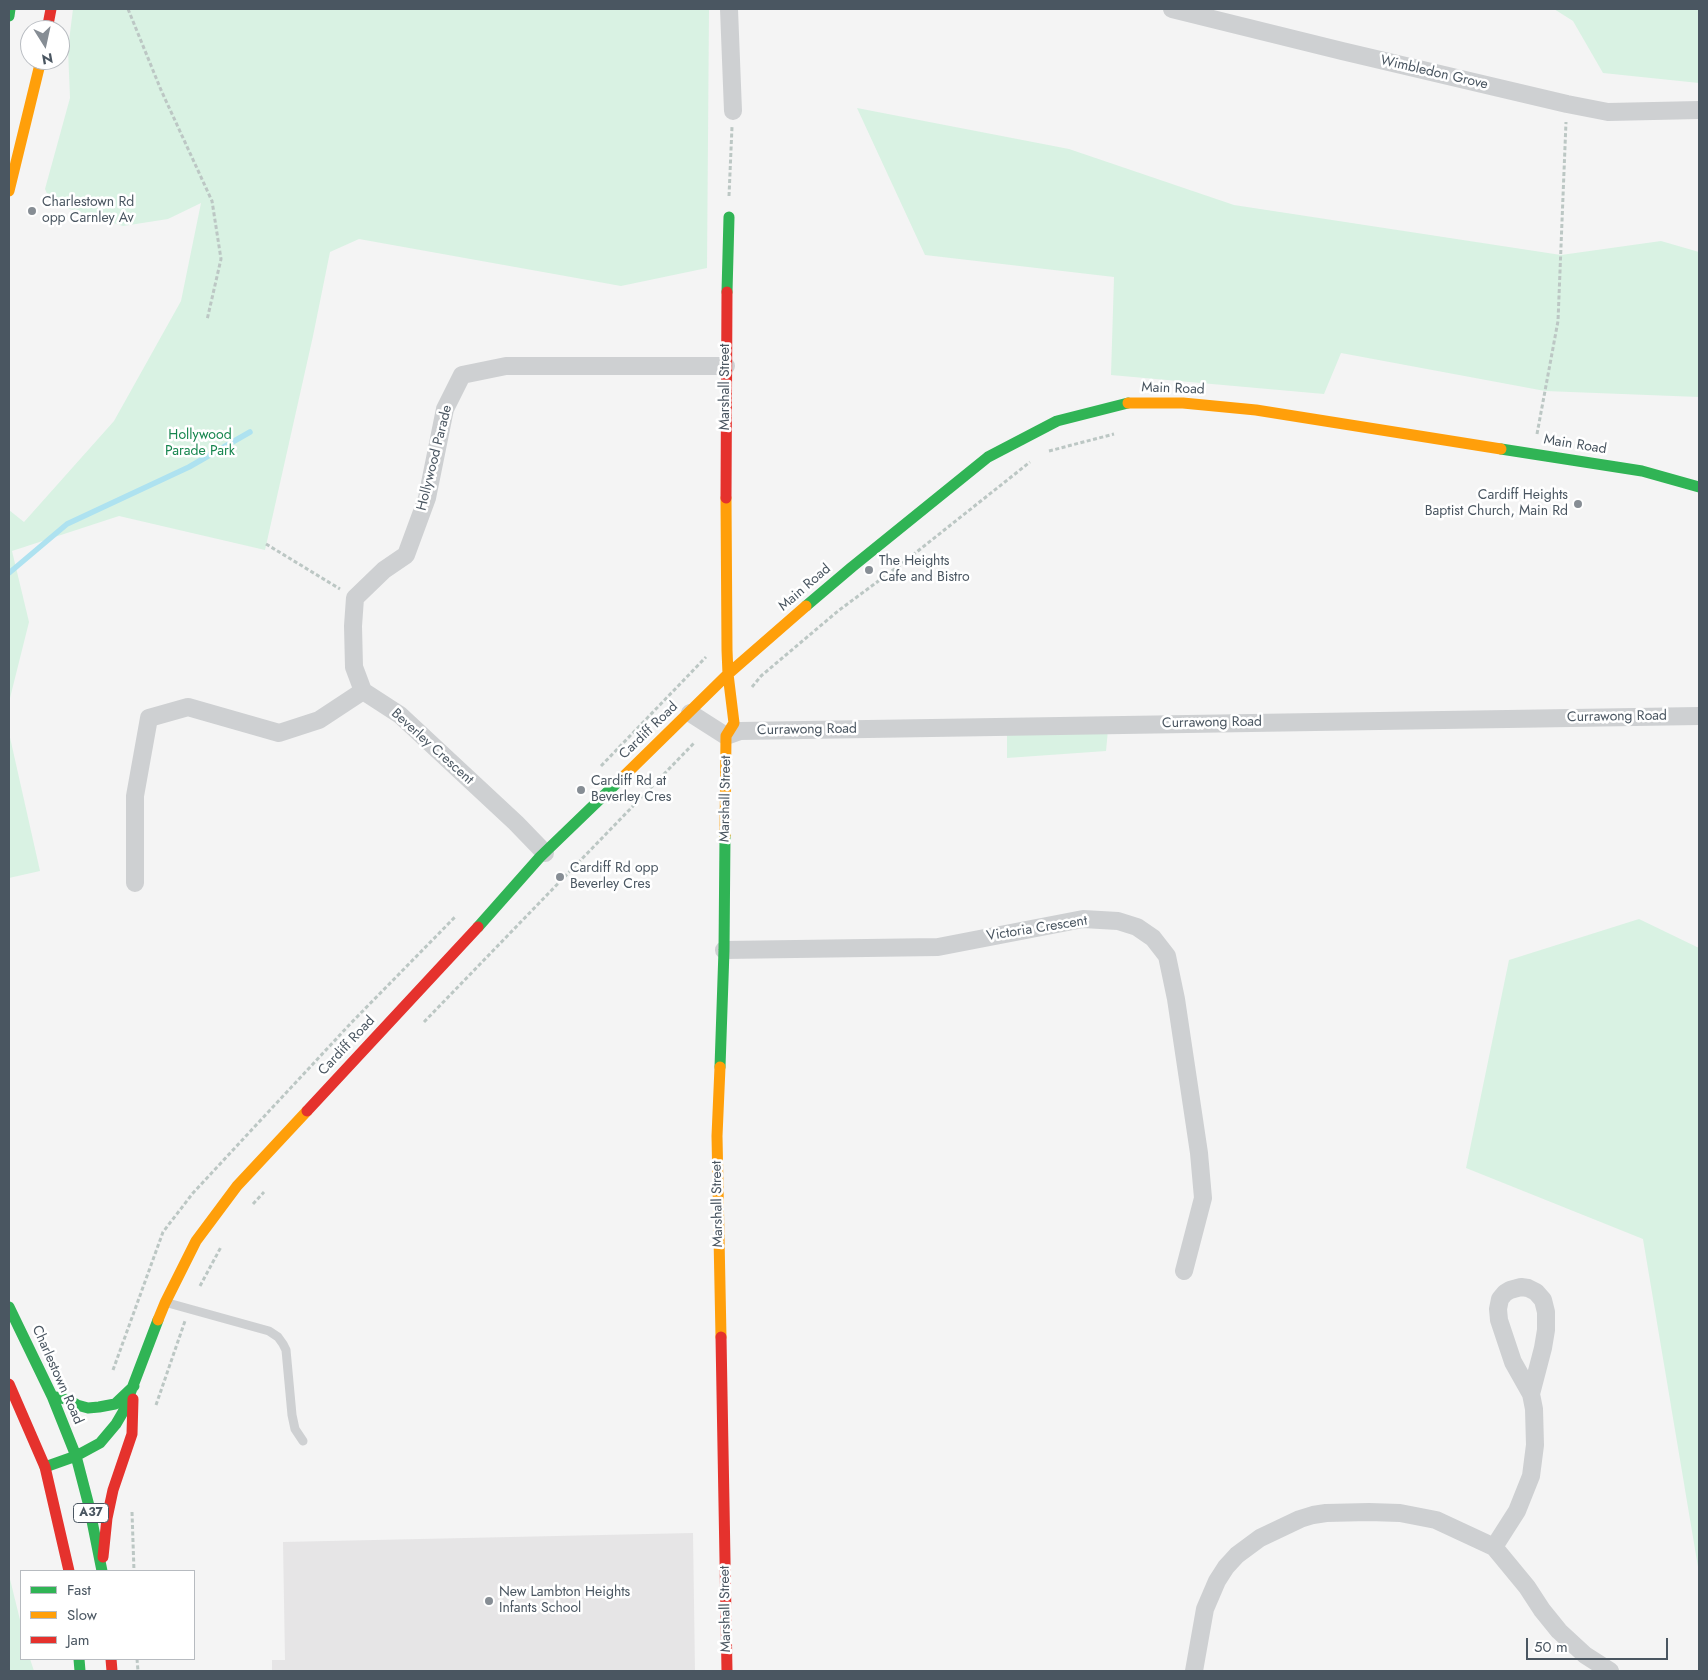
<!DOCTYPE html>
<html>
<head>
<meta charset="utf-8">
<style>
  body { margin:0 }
  #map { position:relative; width:1708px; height:1680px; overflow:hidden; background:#f4f4f4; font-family:Jost,sans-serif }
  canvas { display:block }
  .frame { position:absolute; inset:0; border:10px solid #4a5661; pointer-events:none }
  .legend { position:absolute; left:20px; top:1570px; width:175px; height:90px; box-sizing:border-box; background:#fff; border:1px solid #b7bbc0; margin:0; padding:6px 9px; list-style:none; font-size:15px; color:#4a5661 }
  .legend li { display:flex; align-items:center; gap:10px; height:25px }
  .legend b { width:25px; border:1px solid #b7bbc0 }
  .north { position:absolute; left:20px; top:20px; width:50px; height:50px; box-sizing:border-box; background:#fff; border:1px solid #b7bbc0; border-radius:50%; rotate:170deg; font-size:14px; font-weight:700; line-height:20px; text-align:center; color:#4a5661 }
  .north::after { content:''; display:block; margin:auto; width:18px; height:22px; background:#868d94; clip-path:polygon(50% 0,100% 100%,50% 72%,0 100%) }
  .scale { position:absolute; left:1526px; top:1638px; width:142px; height:22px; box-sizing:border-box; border:2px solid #4a5661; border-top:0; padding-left:6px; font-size:15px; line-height:18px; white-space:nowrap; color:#4a5661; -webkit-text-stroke:4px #fff; paint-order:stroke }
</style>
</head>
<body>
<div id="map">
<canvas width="1708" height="1680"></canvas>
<div class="frame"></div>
<ul class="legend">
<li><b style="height:6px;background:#30b455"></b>Fast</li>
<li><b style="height:6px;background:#ff9f0a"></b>Slow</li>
<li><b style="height:6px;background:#e5322d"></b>Jam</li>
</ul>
<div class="north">N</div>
<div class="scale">50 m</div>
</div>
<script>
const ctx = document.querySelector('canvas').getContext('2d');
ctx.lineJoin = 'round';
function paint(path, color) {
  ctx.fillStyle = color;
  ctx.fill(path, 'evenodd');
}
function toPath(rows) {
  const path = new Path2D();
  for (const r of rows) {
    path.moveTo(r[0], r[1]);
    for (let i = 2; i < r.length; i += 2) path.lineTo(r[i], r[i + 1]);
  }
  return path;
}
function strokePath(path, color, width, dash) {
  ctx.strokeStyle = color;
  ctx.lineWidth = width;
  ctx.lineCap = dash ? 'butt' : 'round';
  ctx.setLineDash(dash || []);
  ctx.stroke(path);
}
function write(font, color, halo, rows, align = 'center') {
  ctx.font = font + ' Jost,sans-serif';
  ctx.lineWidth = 5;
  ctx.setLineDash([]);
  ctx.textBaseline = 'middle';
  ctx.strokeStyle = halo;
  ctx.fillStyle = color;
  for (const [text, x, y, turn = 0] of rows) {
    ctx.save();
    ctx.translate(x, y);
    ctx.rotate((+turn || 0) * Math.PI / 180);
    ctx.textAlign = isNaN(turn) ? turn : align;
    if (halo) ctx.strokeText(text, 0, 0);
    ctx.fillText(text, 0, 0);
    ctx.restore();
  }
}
const education = toPath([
  [693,1533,695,1671,272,1671,272,1660,285,1660,283,1542]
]);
const green = toPath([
  [73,9,709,9,707,268,621,286,359,239,330,252,313,336,265,550,119,516,12,551,29,622,9,702,9,510,24,522,114,421,181,301,201,203,168,219,123,226,51,203,45,189,70,98,68,49],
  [1554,9,1699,9,1699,83,1603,73,1573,21],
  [857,108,1069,149,1234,205,1561,255,1661,241,1699,252,1699,397,1545,391,1341,353,1324,394,1111,375,1114,277,925,255],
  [1108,730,1106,751,1007,758,1007,732],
  [9,733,40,871,9,878],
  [1639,919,1699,948,1699,1573,1643,1239,1466,1168,1509,960],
  [9,1575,21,1624,21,1659,30,1659,34,1671,9,1671]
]);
const stream = toPath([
  [9,573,67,524,189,467,250,432]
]);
const path = toPath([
  [128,9,161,90,212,201,221,259,207,320],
  [729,196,732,127],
  [1537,434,1558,321,1566,122],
  [1049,451,1114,434],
  [266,544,340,589],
  [752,687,761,676,838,611,904,562,1030,462],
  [601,766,706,657],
  [424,1022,695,742],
  [253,1204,264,1192],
  [200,1286,221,1247],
  [113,1370,163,1232,193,1193,351,1023,456,916],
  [156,1405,185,1321],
  [132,1512,134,1571],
  [137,1659,138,1671]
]);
const lane = toPath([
  [168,1303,269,1331,278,1337,283,1344,286,1350,292,1415,295,1429,303,1441]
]);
const street = toPath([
  [729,9,733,111],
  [1172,9,1342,51,1567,104,1608,112,1699,110],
  [363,691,354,667,353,626,355,598,384,570,406,555,427,498,445,409,462,375,506,366,726,366],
  [690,713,726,736,740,731,1699,716],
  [135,883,135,796,149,718,188,707,279,733,319,720,363,691,400,715,516,823,545,853],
  [724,950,938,947,1083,919,1118,921,1137,927,1153,938,1167,956,1176,999,1199,1153,1203,1198,1184,1271],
  [1494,1547,1517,1511,1531,1476,1535,1445,1534,1409,1531,1394,1513,1362,1499,1320,1498,1309,1500,1299,1505,1293,1510,1290,1521,1287,1528,1288,1536,1292,1543,1300,1546,1312,1546,1330,1543,1348,1531,1394],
  [1194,1671,1205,1609,1217,1581,1226,1567,1237,1555,1260,1538,1300,1519,1313,1515,1326,1513,1369,1512,1400,1513,1436,1520,1494,1547,1527,1587,1542,1610,1559,1631,1585,1655,1610,1671]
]);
const fast = toPath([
  [9,16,10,9],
  [727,292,729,217],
  [1501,449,1642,471,1699,487],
  [806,606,852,567,988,457,1057,421,1128,403],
  [478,927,540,857,624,776],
  [720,1067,724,950,725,836],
  [9,1307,52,1396,76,1456,89,1506,102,1571],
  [52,1396,69,1400,77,1405,88,1408,99,1407,115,1404,134,1386],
  [45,1467,76,1456,100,1443,116,1424,123,1412,158,1320],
  [79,1659,80,1671]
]);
const slow = toPath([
  [9,191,41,60],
  [1128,403,1183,403,1256,410,1501,449],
  [624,776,728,674,806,606],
  [725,836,726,736,734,723,728,674,727,650,726,498],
  [720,1067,717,1136,721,1337],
  [158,1320,165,1303,196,1241,237,1186,307,1111]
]);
const jam = toPath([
  [47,30,51,9],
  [726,498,727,292],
  [307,1111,478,927],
  [721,1337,727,1671],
  [9,1384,45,1467,69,1571],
  [103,1557,107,1518,113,1490,132,1434,133,1399],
  [111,1659,112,1671]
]);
const markers = [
  [32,211,5,"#868d94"],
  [1578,504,5,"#868d94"],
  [869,570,5,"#868d94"],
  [581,790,5,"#868d94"],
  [560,877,5,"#868d94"],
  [489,1601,5,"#868d94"]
];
const shields = [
  [91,1513,35]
];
const shieldNames = [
  ["A37",91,1513]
];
const streetNames = [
  ["Wimbledon Grove",1434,73,13],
  ["Marshall Street",726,387,-90],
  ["Main Road",1173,389,2],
  ["Main Road",1575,445,9],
  ["Hollywood Parade",435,458,-76],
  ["Main Road",805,588,-41],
  ["Currawong Road",1617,717,-1],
  ["Currawong Road",1212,723,-1],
  ["Currawong Road",807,730,-1],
  ["Cardiff Road",649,731,-44],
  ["Beverley Crescent",432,747,42],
  ["Marshall Street",726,799,-89],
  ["Victoria Crescent",1037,929,-9],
  ["Cardiff Road",347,1046,-47],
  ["Marshall Street",718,1204,-91],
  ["Charlestown Road",57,1375,66],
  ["Marshall Street",726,1609,-91]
];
const poiNames = [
  ["Charlestown Rd",42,203],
  ["opp Carnley Av",42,219],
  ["Cardiff Heights",1568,496,"right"],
  ["Baptist Church, Main Rd",1568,512,"right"],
  ["The Heights",879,562],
  ["Cafe and Bistro",879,578],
  ["Cardiff Rd at",591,782],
  ["Beverley Cres",591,798],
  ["Cardiff Rd opp",570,869],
  ["Beverley Cres",570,885],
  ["New Lambton Heights",499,1593],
  ["Infants School",499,1609]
];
const parkNames = [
  ["Hollywood",200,436],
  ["Parade Park",200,452]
];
paint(education, '#e6e5e6');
paint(green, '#d9f2e3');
strokePath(stream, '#aee2f0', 5.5);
strokePath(path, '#bcc7c4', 3, [4, 2.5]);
strokePath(lane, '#ced0d2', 9);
strokePath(street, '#ced0d2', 18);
strokePath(fast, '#30b455', 11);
strokePath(slow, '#ff9f0a', 11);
strokePath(jam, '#e5322d', 11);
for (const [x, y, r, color] of markers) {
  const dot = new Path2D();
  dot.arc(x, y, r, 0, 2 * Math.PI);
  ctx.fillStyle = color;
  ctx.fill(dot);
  strokePath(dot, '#fff', 2);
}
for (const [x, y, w] of shields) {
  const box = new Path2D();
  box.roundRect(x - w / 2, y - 9.5, w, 19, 4);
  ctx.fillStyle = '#fff';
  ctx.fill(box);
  strokePath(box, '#4a5661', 1);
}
write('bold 12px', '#4a5661', null, shieldNames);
write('14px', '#4a5661', '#fff', streetNames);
write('14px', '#4a5661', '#fff', poiNames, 'left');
write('14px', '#17864f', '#fff', parkNames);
</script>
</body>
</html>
